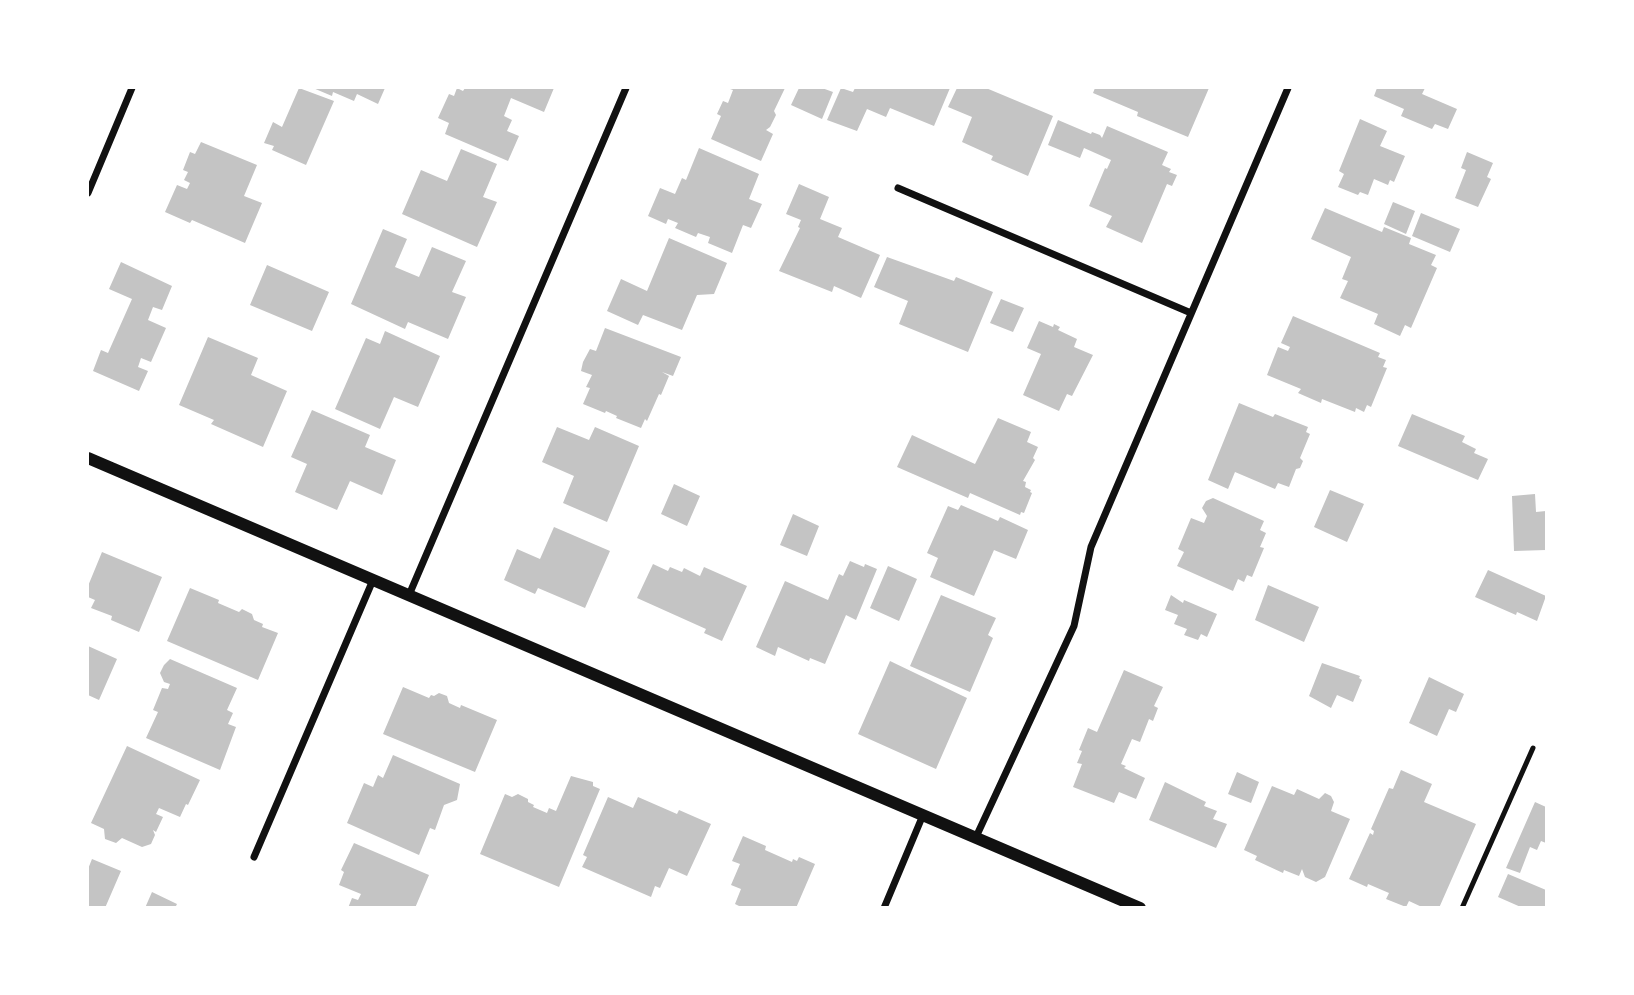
<!DOCTYPE html>
<html>
<head>
<meta charset="utf-8">
<style>
  body { margin:0 }
  #map { position:relative; width:1634px; height:995px; overflow:hidden; background:#fff; font-family:Commissioner,sans-serif }
  canvas { display:block }
  .frame { position:absolute; inset:0; border:89px solid #fff; pointer-events:none }
</style>
</head>
<body>
<div id="map">
<canvas width="1634" height="995"></canvas>
<div class="frame"></div>
</div>
<script>
const ctx = document.querySelector('canvas').getContext('2d');
ctx.lineJoin = 'round';
function paint(path, color) {
  ctx.fillStyle = color;
  ctx.fill(path, 'evenodd');
}
function toPath(rows) {
  const path = new Path2D();
  for (const r of rows) {
    path.moveTo(r[0], r[1]);
    for (let i = 2; i < r.length; i += 2) path.lineTo(r[i], r[i + 1]);
  }
  return path;
}
function strokePath(path, color, width, dash) {
  ctx.strokeStyle = color;
  ctx.lineWidth = width;
  ctx.lineCap = dash ? 'butt' : 'round';
  ctx.setLineDash(dash || []);
  ctx.stroke(path);
}
const building = toPath([
  [299,88,334,101,306,165,272,150,274,146,264,143,273,122,282,127],
  [313,88,385,88,378,104,357,94,354,101,333,92,332,96],
  [457,88,463,91,465,88,554,88,544,112,511,98,504,116,512,120,507,131,519,136,508,161,445,134,449,123,438,118,449,94,454,96],
  [727,88,785,88,774,111,776,115,770,127,766,130,773,134,761,161,711,139,721,116,717,114,723,101,728,103,733,90],
  [799,88,822,88,833,92,822,119,791,105],
  [841,88,853,92,855,88,950,88,934,126,890,108,886,117,867,109,857,131,827,120],
  [957,88,986,88,1053,116,1028,176,991,160,993,156,962,142,972,117,948,107],
  [1095,88,1209,88,1188,137,1137,116,1138,112,1093,93],
  [1377,88,1425,88,1422,94,1457,109,1448,129,1435,124,1432,129,1401,116,1404,109,1374,96],
  [1360,119,1387,131,1380,146,1405,156,1394,182,1390,180,1388,185,1374,179,1368,195,1360,192,1358,195,1338,187,1344,174,1339,171],
  [1058,120,1091,134,1092,132,1100,135,1102,138,1107,126,1168,152,1162,165,1171,169,1169,172,1177,175,1172,186,1167,184,1142,243,1106,227,1112,216,1089,206,1105,168,1107,169,1111,160,1084,148,1080,158,1048,145],
  [201,142,257,165,244,196,262,203,245,243,192,220,190,223,165,212,177,185,187,189,190,183,184,180,188,172,183,170,190,152,195,154],
  [699,148,759,174,749,199,762,204,751,228,743,225,732,253,708,243,710,237,698,233,696,237,675,228,678,223,668,219,666,224,648,216,660,188,675,194,682,178,686,180],
  [461,149,497,164,483,197,497,202,477,247,402,214,421,170,447,181],
  [1467,152,1493,163,1487,177,1491,179,1478,207,1455,198,1466,170,1461,168],
  [799,184,829,197,820,219,842,228,838,237,880,255,861,298,834,286,832,292,779,271,800,228,798,227,801,220,786,214],
  [1393,202,1415,211,1406,234,1384,224],
  [1325,208,1382,232,1384,227,1411,238,1409,244,1436,255,1431,265,1437,268,1411,328,1405,325,1400,336,1374,324,1378,314,1340,298,1348,281,1342,279,1351,257,1311,239],
  [1421,213,1460,229,1450,252,1412,236],
  [383,229,407,239,395,267,419,277,432,247,466,261,452,292,466,297,448,339,408,322,405,329,351,304],
  [669,238,727,263,714,294,697,295,682,330,643,315,638,325,607,311,621,279,647,291],
  [887,257,954,281,956,277,993,292,968,352,899,324,908,301,874,287],
  [121,262,172,286,162,310,153,307,148,320,166,328,151,362,141,358,138,367,148,371,139,391,93,371,101,350,108,353,132,299,109,289],
  [267,265,329,292,312,331,250,305],
  [1001,299,1024,308,1013,332,990,323],
  [1293,316,1380,353,1378,357,1386,360,1383,367,1387,368,1371,407,1367,405,1364,412,1356,408,1355,412,1322,399,1321,403,1298,393,1301,389,1267,375,1278,347,1288,351,1290,347,1281,343],
  [1039,321,1053,327,1054,324,1060,327,1058,330,1077,339,1074,347,1093,355,1072,396,1067,394,1059,411,1023,395,1041,354,1027,348],
  [605,328,681,357,673,376,662,372,669,376,661,395,659,394,647,421,645,419,641,428,616,418,617,416,606,411,605,413,583,404,590,388,586,387,592,375,581,371,583,362,590,349,596,351],
  [385,331,440,356,418,407,394,397,380,429,335,409,366,338,380,344],
  [208,337,258,358,251,375,287,391,263,447,211,424,214,420,179,405],
  [1239,403,1273,417,1275,414,1308,427,1306,432,1310,434,1300,458,1303,461,1300,468,1296,469,1289,487,1278,483,1275,489,1235,472,1228,489,1208,480],
  [312,410,370,435,365,447,396,460,382,495,350,481,337,510,295,492,307,464,291,457],
  [1412,414,1465,436,1462,442,1476,449,1474,453,1488,459,1478,480,1398,446],
  [998,418,1031,432,1027,442,1038,447,1033,458,1035,460,1023,481,1026,482,1025,487,1031,490,1030,492,1032,493,1024,513,1021,512,1020,515,970,493,968,498,897,467,912,435,975,464],
  [557,427,589,440,595,427,639,446,607,522,563,503,574,476,542,462],
  [674,484,700,496,687,526,661,514],
  [1330,490,1364,504,1347,542,1314,527],
  [1535,494,1536,512,1546,511,1546,550,1514,551,1512,496],
  [1213,498,1264,521,1260,530,1266,533,1260,547,1264,548,1252,577,1247,575,1244,582,1238,579,1233,591,1177,566,1184,552,1178,549,1191,518,1204,523,1207,516,1202,508,1206,501],
  [961,505,998,521,1000,517,1028,530,1016,559,994,550,974,596,930,577,938,558,927,553,948,506,958,510],
  [793,514,819,526,807,556,780,545],
  [554,527,610,551,585,608,538,588,535,594,504,580,517,549,540,559],
  [102,552,162,577,139,632,111,620,112,616,91,608,95,600,88,597,88,586],
  [850,561,864,567,865,564,877,569,856,620,846,615,825,664,810,658,809,661,778,647,775,656,756,647,785,581,828,600,839,574,843,576],
  [653,564,668,571,670,567,682,572,684,568,700,576,704,567,747,586,722,641,704,633,706,629,637,598],
  [888,566,917,579,899,621,870,608],
  [1488,570,1546,596,1537,621,1517,612,1516,615,1475,597],
  [1268,585,1319,607,1304,642,1255,620],
  [190,588,219,600,218,603,239,612,242,609,252,614,254,620,263,624,262,627,278,633,258,680,167,641],
  [941,595,996,618,988,635,993,638,970,692,910,666],
  [1171,595,1183,603,1184,600,1217,614,1207,637,1201,634,1198,640,1184,635,1187,629,1174,624,1178,615,1165,610],
  [88,646,117,659,99,700,88,695],
  [170,659,237,688,227,710,233,713,228,724,236,727,220,770,146,738,158,712,153,710,162,688,168,689,170,684,164,682,160,673,164,665],
  [890,661,967,698,936,769,858,734],
  [1322,663,1360,676,1359,678,1362,680,1353,702,1337,695,1331,708,1309,696],
  [1124,670,1163,687,1154,706,1158,708,1153,721,1149,719,1140,742,1132,739,1121,764,1126,766,1124,768,1145,778,1136,799,1119,792,1114,803,1073,787,1082,764,1077,763,1082,751,1079,750,1088,728,1097,732],
  [1429,677,1464,694,1456,712,1449,709,1437,736,1409,723],
  [403,687,429,698,431,695,434,696,439,693,447,696,449,703,460,708,461,705,497,720,475,772,383,734],
  [127,746,200,780,188,805,186,804,180,817,159,808,156,814,163,817,156,832,153,830,155,835,151,844,142,847,122,838,116,843,105,839,104,829,91,823],
  [393,755,460,784,457,800,444,805,435,830,430,828,419,855,347,823,364,783,373,787,378,775,383,778],
  [1401,770,1432,784,1424,802,1476,824,1439,908,1424,908,1409,901,1406,907,1386,899,1389,893,1368,884,1367,887,1349,879,1370,833,1373,835,1374,831,1371,829,1389,788,1393,789],
  [1237,772,1259,782,1251,803,1228,794],
  [571,776,593,782,593,786,600,789,559,887,480,854,505,794,512,797,518,794,528,799,528,802,534,805,533,807,547,813,549,808,556,811],
  [1165,782,1206,802,1204,806,1217,811,1213,819,1227,824,1216,848,1149,820],
  [1272,786,1294,795,1297,789,1319,799,1325,793,1331,796,1334,802,1331,811,1350,819,1325,877,1316,882,1305,877,1302,869,1299,876,1284,870,1283,873,1255,860,1257,856,1244,850],
  [608,797,633,808,638,797,677,814,679,810,711,824,687,876,669,868,660,888,655,886,651,897,582,867,587,857,583,855],
  [1535,802,1546,807,1546,843,1541,841,1537,850,1530,847,1520,873,1506,868],
  [743,836,766,846,765,850,792,862,793,859,797,861,799,857,815,864,796,908,743,908,735,904,741,889,731,885,740,864,732,861],
  [354,843,429,875,415,908,348,908,352,898,358,900,361,894,339,885,344,872,341,870],
  [92,859,121,871,105,908,88,908,88,869],
  [1508,874,1546,890,1546,908,1523,908,1498,897],
  [152,892,177,904,175,908,145,908]
]);
const service = toPath([
  [1462,908,1533,748]
]);
const minor = toPath([
  [898,188,1191,313],
  [88,193,132,88],
  [409,595,626,88],
  [976,837,1074,626,1091,547,1288,88],
  [254,857,373,580],
  [884,908,923,815]
]);
const tertiary = toPath([
  [88,458,1140,908]
]);
paint(building, '#c4c4c4');
strokePath(service, '#111', 5);
strokePath(minor, '#111', 7);
strokePath(tertiary, '#111', 12);
</script>
</body>
</html>
